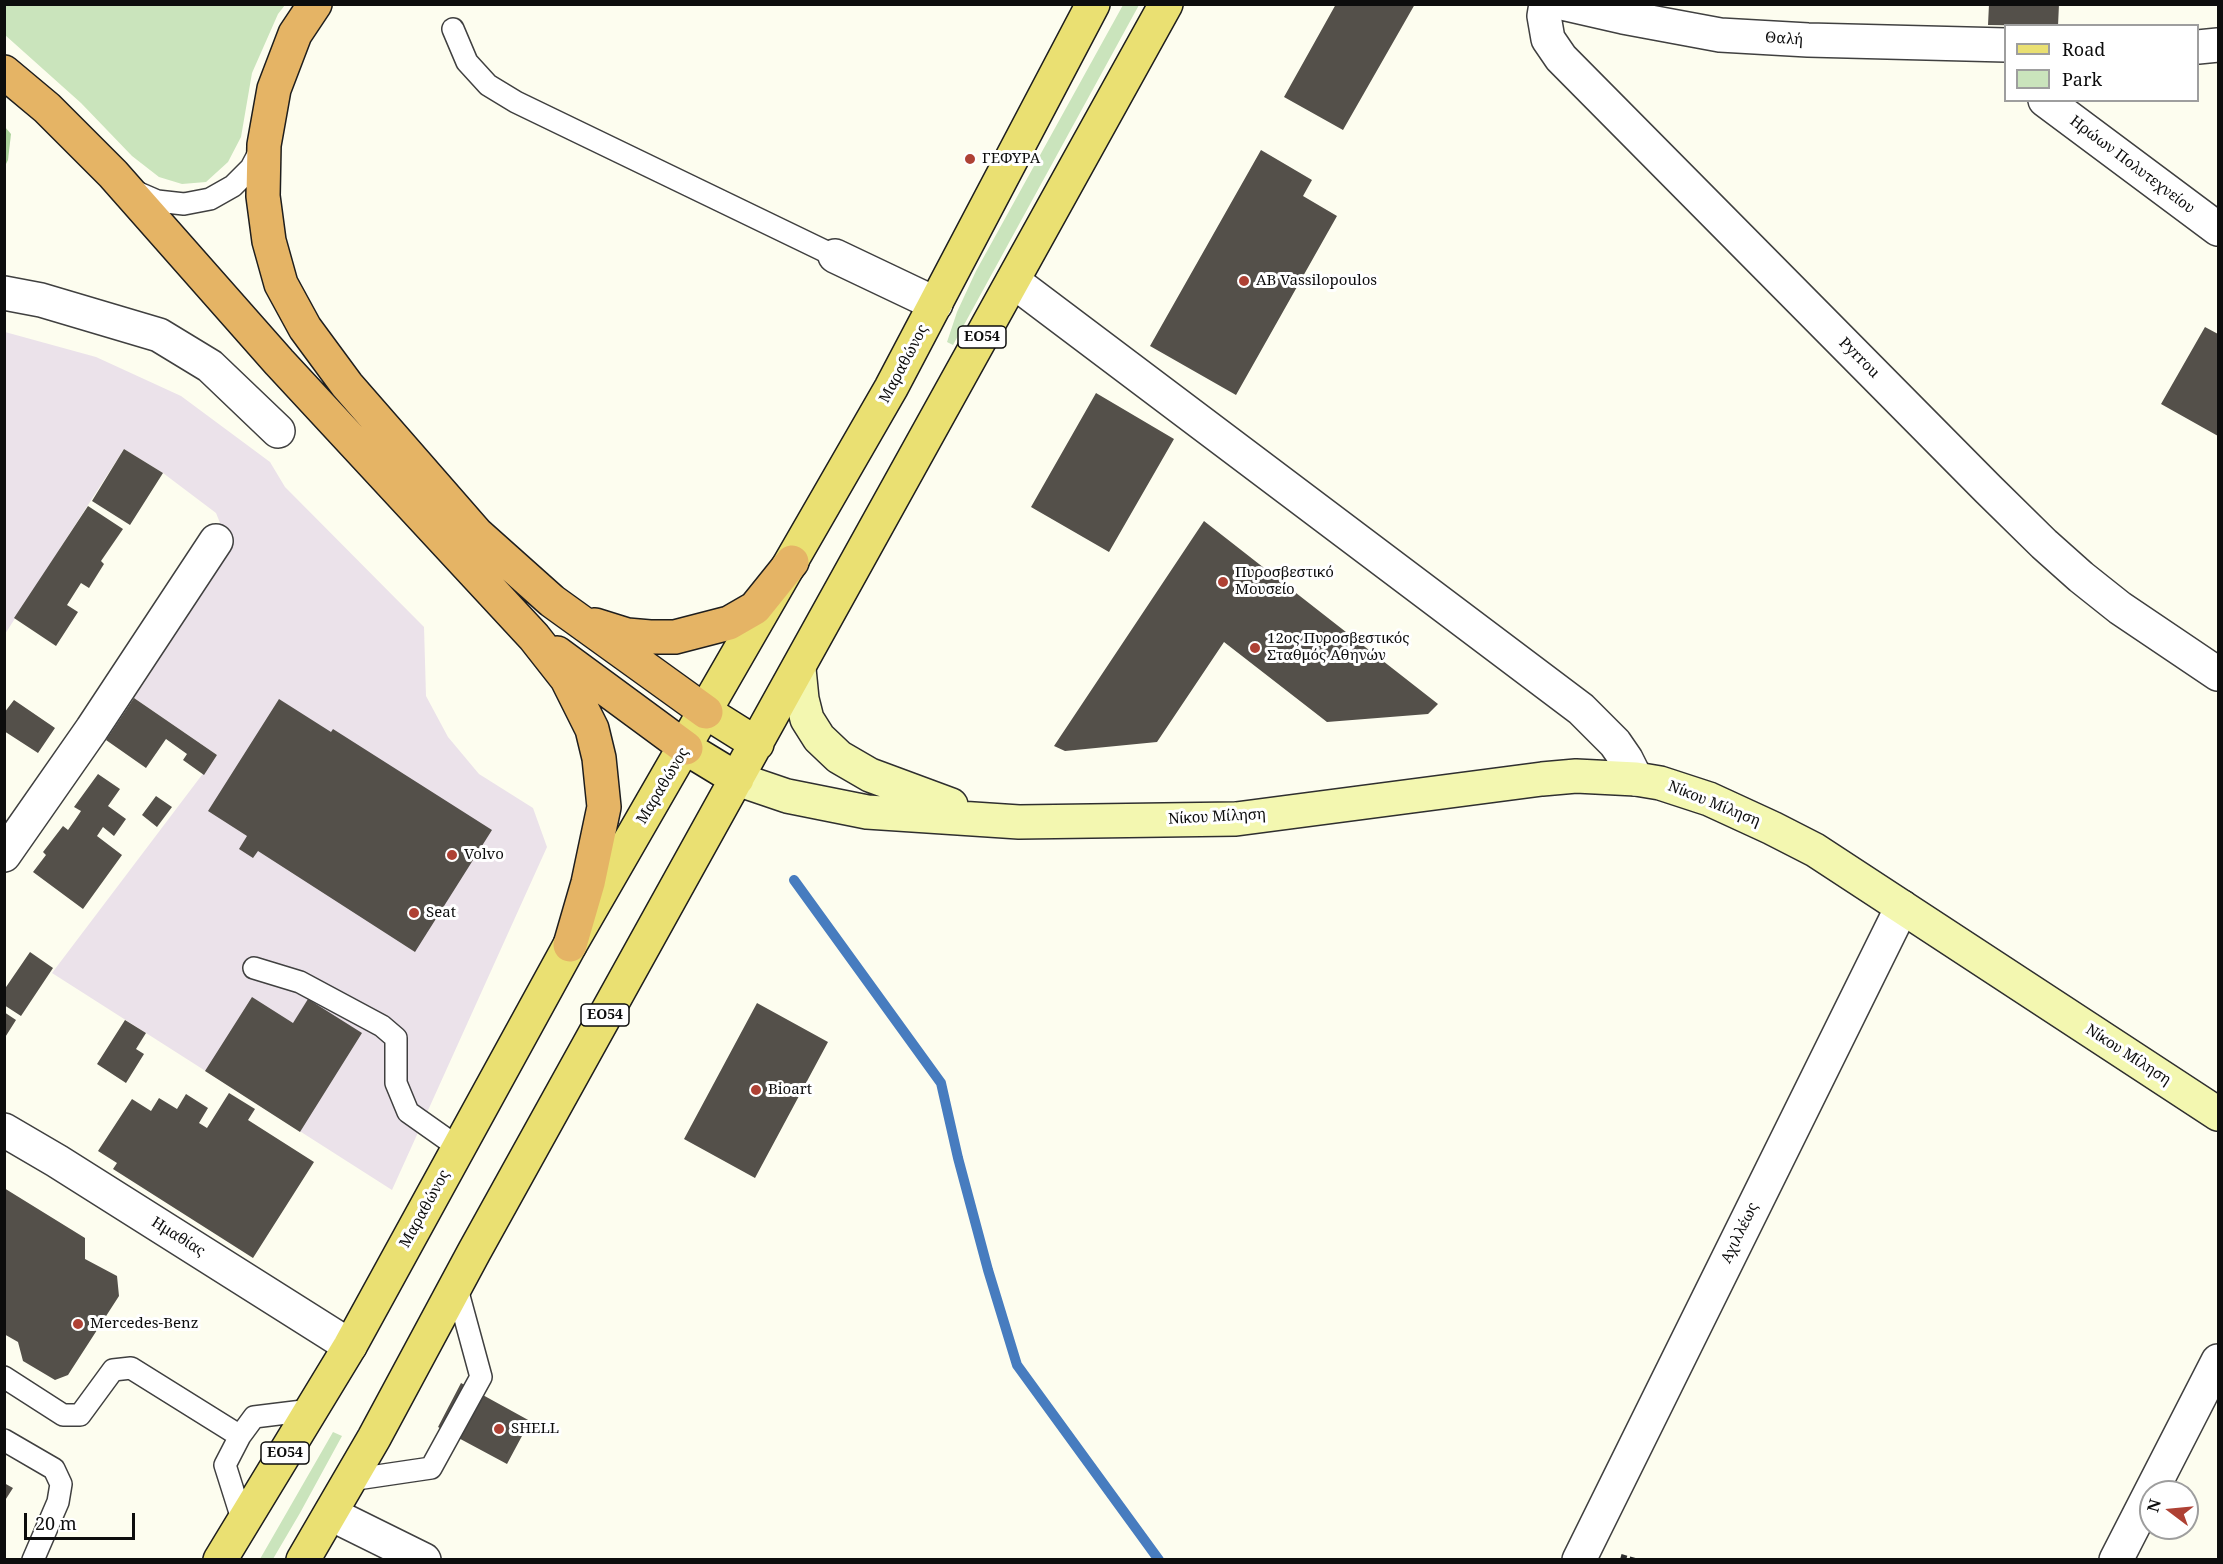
<!DOCTYPE html>
<html>
<head>
<meta charset="utf-8">
<style>
  body { margin:0 }
  #map { position:relative; width:2223px; height:1564px; overflow:hidden; background:#fdfdef; font-family:"Noto Serif",serif }
  canvas { display:block }
  .frame { position:absolute; inset:0; border:6px solid #0d0d0d; pointer-events:none }
  .legend { position:absolute; left:2004px; top:24px; width:195px; height:78px; box-sizing:border-box; background:#fff; border:2px solid #9e9e9e; margin:0; padding:8px 10px; list-style:none; font-size:18px; color:#0d0d0d }
  .legend li { display:flex; align-items:center; gap:12px; height:30px }
  .legend b { width:30px; border:2px solid #9e9e9e }
  .north { position:absolute; left:2139px; top:1480px; width:60px; height:60px; box-sizing:border-box; background:#fff; border:2px solid #9e9e9e; border-radius:50%; rotate:286deg; font-size:16px; font-weight:700; line-height:24px; text-align:center; color:#0d0d0d }
  .north::after { content:''; display:block; margin:auto; width:21px; height:27px; background:#ae4134; clip-path:polygon(50% 0,100% 100%,50% 72%,0 100%) }
  .scale { position:absolute; left:24px; top:1513px; width:111px; height:27px; box-sizing:border-box; border:3px solid #0d0d0d; border-top:0; padding-left:8px; font-size:18px; line-height:21px; white-space:nowrap; color:#0d0d0d; -webkit-text-stroke:4px #fff; paint-order:stroke }
</style>
</head>
<body>
<div id="map">
<canvas width="2223" height="1564"></canvas>
<div class="frame"></div>
<ul class="legend">
<li><b style="height:8px;background:#eae072"></b>Road</li>
<li><b style="height:16px;background:#cae4bc"></b>Park</li>
</ul>
<div class="north">N</div>
<div class="scale">20 m</div>
</div>
<script>
const ctx = document.querySelector('canvas').getContext('2d');
ctx.lineJoin = 'round';
function paint(path, color) {
  ctx.fillStyle = color;
  ctx.fill(path, 'evenodd');
}
function toPath(rows) {
  const path = new Path2D();
  for (const r of rows) {
    path.moveTo(r[0], r[1]);
    for (let i = 2; i < r.length; i += 2) path.lineTo(r[i], r[i + 1]);
  }
  return path;
}
function strokePath(path, color, width, dash) {
  ctx.strokeStyle = color;
  ctx.lineWidth = width;
  ctx.lineCap = dash ? 'butt' : 'round';
  ctx.setLineDash(dash || []);
  ctx.stroke(path);
}
function write(font, color, halo, rows, align = 'center') {
  ctx.font = font + ' "Noto Serif",serif';
  ctx.lineWidth = 6;
  ctx.setLineDash([]);
  ctx.textBaseline = 'middle';
  ctx.strokeStyle = halo;
  ctx.fillStyle = color;
  for (const [text, x, y, turn = 0] of rows) {
    ctx.save();
    ctx.translate(x, y);
    ctx.rotate((+turn || 0) * Math.PI / 180);
    ctx.textAlign = isNaN(turn) ? turn : align;
    if (halo) ctx.strokeText(text, 0, 0);
    ctx.fillText(text, 0, 0);
    ctx.restore();
  }
}
const industrial = toPath([
  [5,332,96,357,181,396,270,462,285,487,424,627,426,696,448,737,479,774,533,808,547,847,392,1190,52,973,217,755,134,698,231,550,216,513,163,473,124,449,5,634]
]);
const green = toPath([
  [4,5,5,4,285,5,278,14,252,73,241,137,228,162,206,182,182,184,159,177,132,156,81,103,5,35],
  [1123,5,1139,5,953,345,947,342,957,312,976,271],
  [333,1432,342,1436,300,1513,273,1559,260,1559]
]);
const forest = toPath([
  [5,127,11,134,8,160,5,166]
]);
const stream = toPath([
  [794,880,941,1083,958,1158,988,1270,1017,1365,1159,1560]
]);
const building = toPath([
  [1336,4,1415,4,1343,130,1284,97],
  [1989,4,2059,4,2058,26,1988,25],
  [1261,150,1312,180,1303,196,1337,216,1236,395,1150,346],
  [2205,327,2218,334,2218,436,2161,404],
  [1096,393,1174,439,1109,552,1031,507],
  [124,449,163,473,130,525,92,501],
  [88,506,123,529,101,561,104,564,89,588,81,583,67,605,78,612,56,646,14,618],
  [1204,521,1438,704,1428,714,1327,722,1224,642,1157,742,1065,751,1054,746],
  [134,698,217,755,204,775,183,760,187,754,166,739,146,768,106,740],
  [279,699,331,732,333,729,492,830,415,952,258,851,253,858,239,849,247,836,208,811],
  [14,700,55,728,38,753,4,731,4,713],
  [98,774,120,789,108,806,126,819,114,836,103,827,97,836,122,855,83,909,33,872,46,855,43,852,63,826,68,830,75,820,81,811,74,807],
  [156,796,172,807,157,827,142,815],
  [30,952,53,968,21,1016,4,1005,4,990],
  [252,997,293,1023,308,999,362,1033,300,1132,205,1071],
  [757,1003,828,1042,755,1178,684,1139],
  [4,1012,16,1020,4,1039],
  [125,1020,146,1033,136,1049,144,1054,126,1083,97,1064],
  [229,1093,255,1109,248,1120,314,1162,253,1258,113,1169,117,1163,98,1151,132,1099,151,1111,159,1098,177,1109,186,1094,208,1108,199,1123,207,1128],
  [4,1188,85,1238,85,1259,117,1276,119,1296,68,1375,55,1380,23,1361,18,1342,4,1334],
  [461,1383,530,1421,507,1464,438,1427],
  [4,1483,13,1488,4,1502]
]);
const path = toPath([
  [1621,1556,1635,1560]
]);
const lane = toPath([
  [453,29,467,62,488,85,516,102,835,256],
  [134,191,157,201,184,204,210,199,233,186,251,168,261,149],
  [254,968,300,982,382,1026,396,1038,396,1083,408,1112,459,1148],
  [4,1377,63,1415,80,1415,113,1370,131,1368,240,1436],
  [4,1440,54,1469,61,1484,58,1502,33,1560],
  [350,1480,431,1468,481,1377,456,1285],
  [243,1522,225,1465,240,1436,254,1417,311,1410]
]);
const street = toPath([
  [1546,4,1544,16,1548,39,1561,58,1988,489,2044,544,2081,577,2120,608,2218,674],
  [1566,4,1623,17,1720,35,1808,40,2006,45],
  [2198,47,2218,45],
  [2045,100,2218,229],
  [835,256,936,304],
  [1013,281,1581,709,1615,743,1626,759,1636,779],
  [4,293,41,300,159,335,210,366,278,431],
  [4,855,92,729,216,541],
  [4,1130,57,1161,350,1346],
  [331,1514,424,1560],
  [1579,1560,1902,907],
  [2116,1560,2218,1361]
]);
const secondary = toPath([
  [799,669,802,699,807,719,819,738,839,757,870,775,951,805],
  [737,779,787,796,867,812,1019,822,1236,819,1542,779,1576,776,1636,779,1660,783,1709,799,1772,828,1815,850,2218,1114]
]);
const primary = toPath([
  [706,712,757,744],
  [686,748,737,779],
  [220,1560,350,1346,570,945,891,388,1093,4],
  [303,1560,374,1438,474,1252,1166,4]
]);
const highway = toPath([
  [315,4,295,34,274,89,264,145,263,196,269,241,281,284,305,328,347,385,477,534,552,601,706,712],
  [4,72,47,108,113,174,279,362,534,637,567,679,592,729,599,758,604,807,588,883,570,945],
  [595,625,627,635,650,637,675,637,729,623,755,608,792,562],
  [557,653,686,748]
]);
const markers = [
  [970,159,6,"#ae4134"],
  [1244,281,6,"#ae4134"],
  [1223,582,6,"#ae4134"],
  [1255,648,6,"#ae4134"],
  [452,855,6,"#ae4134"],
  [414,913,6,"#ae4134"],
  [756,1090,6,"#ae4134"],
  [78,1324,6,"#ae4134"],
  [499,1429,6,"#ae4134"]
];
const shields = [
  [982,337,48],
  [605,1015,48],
  [285,1453,48]
];
const shieldNames = [
  ["ΕΟ54",982,337],
  ["ΕΟ54",605,1015],
  ["ΕΟ54",285,1453]
];
const streetNames = [
  ["Θαλή",1784,39,4],
  ["Ηρώων Πολυτεχνείου",2132,165,37],
  ["Pyrrou",1859,358,45],
  ["Μαραθώνος",904,364,-62],
  ["Μαραθώνος",663,786,-59],
  ["Νίκου Μίληση",1714,804,22],
  ["Νίκου Μίληση",1217,817,-3],
  ["Νίκου Μίληση",2128,1055,33],
  ["Μαραθώνος",425,1209,-61],
  ["Αχιλλέως",1740,1233,-64],
  ["Ημαθίας",178,1237,32]
];
const poiNames = [
  ["ΓΕΦΥΡΑ",982,159],
  ["AB Vassilopoulos",1256,281],
  ["Πυροσβεστικό",1235,573],
  ["Μουσείο",1235,590],
  ["12ος Πυροσβεστικός",1267,639],
  ["Σταθμός Αθηνών",1267,656],
  ["Volvo",464,855],
  ["Seat",426,913],
  ["Bioart",768,1090],
  ["Mercedes-Benz",90,1324],
  ["SHELL",511,1429]
];
paint(industrial, '#ebe2ea');
paint(green, '#cae4bc');
paint(forest, '#add39d');
strokePath(stream, '#477cbf', 10);
paint(building, '#54504a');
strokePath(lane, '#404040', 24);
strokePath(street, '#404040', 36);
strokePath(secondary, '#2f2f2f', 36);
strokePath(primary, '#1e1e1e', 36);
strokePath(highway, '#1e1e1e', 36);
strokePath(path, '#2f2f2f', 4, [6, 3]);
strokePath(lane, '#fff', 21);
strokePath(street, '#fff', 33);
strokePath(secondary, '#f3f7b0', 33);
strokePath(primary, '#eae072', 33);
strokePath(highway, '#e5b465', 33);
for (const [x, y, r, color] of markers) {
  const dot = new Path2D();
  dot.arc(x, y, r, 0, 2 * Math.PI);
  ctx.fillStyle = color;
  ctx.fill(dot);
  strokePath(dot, '#fff', 2);
}
for (const [x, y, w] of shields) {
  const box = new Path2D();
  box.roundRect(x - w / 2, y - 11, w, 22, 4.5);
  ctx.fillStyle = '#fff';
  ctx.fill(box);
  strokePath(box, '#0d0d0d', 1.5);
}
write('bold 14px', '#0d0d0d', null, shieldNames);
write('15px', '#0d0d0d', '#fff', streetNames);
write('15px', '#0d0d0d', '#fff', poiNames, 'left');
</script>
</body>
</html>
